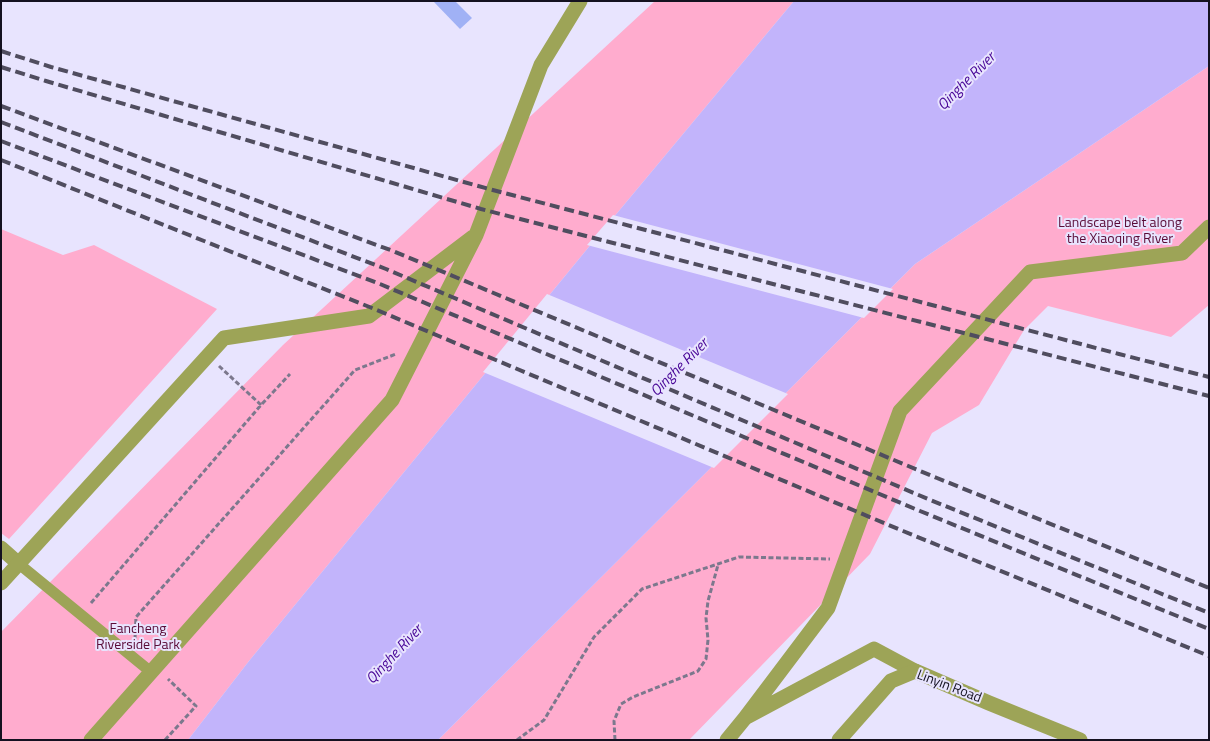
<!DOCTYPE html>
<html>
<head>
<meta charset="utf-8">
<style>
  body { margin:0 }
  #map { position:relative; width:1210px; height:741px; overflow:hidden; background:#e8e4fe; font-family:"Titillium Web",sans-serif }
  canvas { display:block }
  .frame { position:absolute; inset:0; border:2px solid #141120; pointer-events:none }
</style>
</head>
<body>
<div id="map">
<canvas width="1210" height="741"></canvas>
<div class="frame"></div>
</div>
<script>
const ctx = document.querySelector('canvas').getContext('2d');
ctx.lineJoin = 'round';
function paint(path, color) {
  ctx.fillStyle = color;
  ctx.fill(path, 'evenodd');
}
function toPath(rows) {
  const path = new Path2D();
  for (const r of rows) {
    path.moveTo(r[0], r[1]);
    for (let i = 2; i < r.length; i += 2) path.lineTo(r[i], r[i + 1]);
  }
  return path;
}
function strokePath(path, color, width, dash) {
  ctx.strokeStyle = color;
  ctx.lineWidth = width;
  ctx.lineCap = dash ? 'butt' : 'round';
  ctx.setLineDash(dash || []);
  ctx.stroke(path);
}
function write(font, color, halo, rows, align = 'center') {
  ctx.font = font + ' "Titillium Web",sans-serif';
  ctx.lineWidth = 4;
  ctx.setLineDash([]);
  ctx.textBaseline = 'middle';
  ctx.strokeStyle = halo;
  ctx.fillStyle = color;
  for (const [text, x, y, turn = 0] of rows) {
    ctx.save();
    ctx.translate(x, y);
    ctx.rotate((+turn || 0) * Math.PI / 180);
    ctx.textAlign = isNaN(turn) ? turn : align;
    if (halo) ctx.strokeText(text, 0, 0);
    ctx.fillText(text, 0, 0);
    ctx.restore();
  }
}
const green = toPath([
  [655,1,794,1,588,248,249,661,188,740,1,740,1,632,283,345],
  [1209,66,1209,305,1171,337,1048,306,1024,330,979,405,932,433,870,554,689,740,438,740,915,264],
  [1,229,63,255,94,245,217,309,9,539,1,533]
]);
const water = toPath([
  [794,1,1209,1,1209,66,915,264,438,740,188,740,249,661,588,248]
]);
const pier = toPath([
  [613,215,893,289,864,318,587,245],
  [547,294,788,394,714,468,483,372]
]);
const building = toPath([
  [433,1,455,1,472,18,460,29]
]);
const path = toPath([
  [219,366,261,405],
  [91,603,261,405,290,374],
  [135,639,136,617,355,370,396,354],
  [165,740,196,706,168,679],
  [517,740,544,720,594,637,642,589,739,557,830,559],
  [615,740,614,721,621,704,633,697,698,671,706,659,708,640,706,618,708,601,718,565]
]);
const service = toPath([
  [19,564,151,672]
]);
const minor = toPath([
  [1,548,19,564],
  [745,718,828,608,900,411,1030,272,1182,253,1209,227],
  [727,740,745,718,874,649,915,671]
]);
const tertiary = toPath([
  [1,583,224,338,369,316,473,237],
  [91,740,392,400,476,235,541,65,580,1],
  [839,740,891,681,915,671,989,703,1080,740]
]);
const rail = toPath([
  [1,51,51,67,489,189,1119,354,1209,377],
  [1,67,46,81,481,209,1209,396],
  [1,106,393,251,937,478,1209,588],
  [1,122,386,269,928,499,1209,613],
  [1,141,380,284,920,511,1209,629],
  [1,160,372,308,903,531,1209,656]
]);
const parkNames = [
  ["Landscape belt along",1120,224],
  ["the Xiaoqing River",1120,240],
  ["Fancheng",138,630],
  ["Riverside Park",138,646]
];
const streetNames = [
  ["Linyin Road",949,687,21]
];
const waterNames = [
  ["Qinghe River",967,82,-45],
  ["Qinghe River",680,368,-45],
  ["Qinghe River",395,655,-47]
];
paint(green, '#ffacce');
paint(water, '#c2b4fb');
paint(pier, '#e8e4fe');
paint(building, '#a0b1f5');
strokePath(path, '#7c788d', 3, [5, 2.5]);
strokePath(service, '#9da457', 11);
strokePath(minor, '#9da457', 15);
strokePath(tertiary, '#9da457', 15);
strokePath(rail, '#504d5f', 4, [10, 5]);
write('14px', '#5a0b37', '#e8e4fe', parkNames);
write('14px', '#141120', '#e8e4fe', streetNames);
write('italic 15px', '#480697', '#e8e4fe', waterNames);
</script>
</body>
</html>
